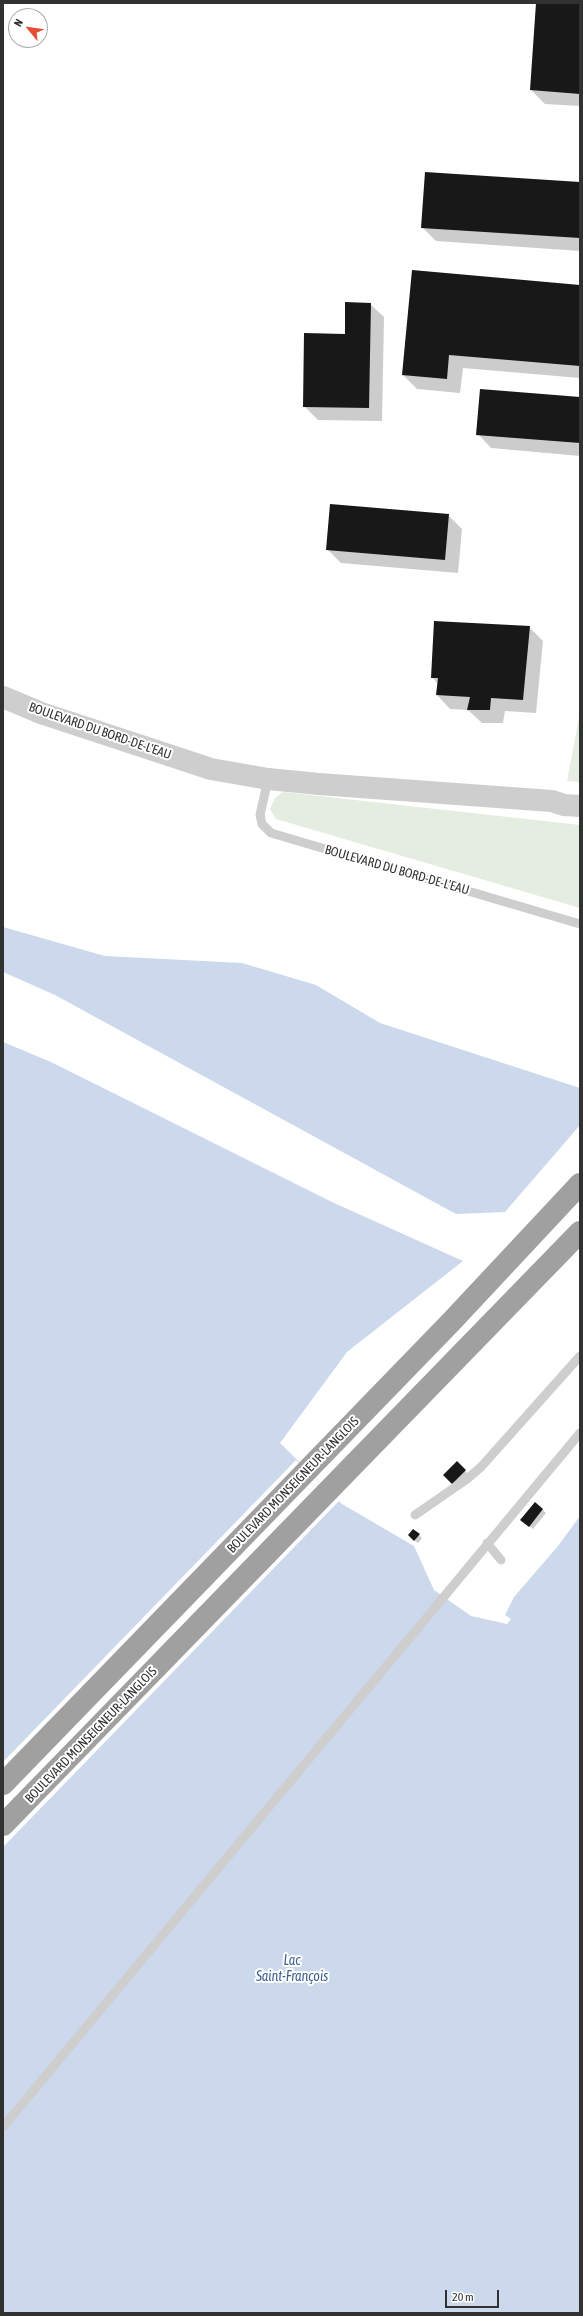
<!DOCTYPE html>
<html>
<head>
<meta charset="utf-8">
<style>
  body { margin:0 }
  #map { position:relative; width:583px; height:2316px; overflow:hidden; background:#fff; font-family:"Asap Condensed",sans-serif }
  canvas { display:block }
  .frame { position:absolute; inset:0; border:4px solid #313131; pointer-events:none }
  .north { position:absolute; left:8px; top:8px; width:40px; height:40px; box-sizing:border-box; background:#fff; border:1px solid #adadad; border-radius:50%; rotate:299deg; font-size:11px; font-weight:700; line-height:16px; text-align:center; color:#313131 }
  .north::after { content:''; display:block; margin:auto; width:14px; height:18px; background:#e44e36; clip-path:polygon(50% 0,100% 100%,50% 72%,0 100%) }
  .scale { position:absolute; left:445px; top:2290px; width:54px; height:18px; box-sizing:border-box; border:2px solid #313131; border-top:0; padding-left:5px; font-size:12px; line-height:14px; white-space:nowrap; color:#313131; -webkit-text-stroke:3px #fff; paint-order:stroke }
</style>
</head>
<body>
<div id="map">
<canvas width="583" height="2316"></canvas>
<div class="frame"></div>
<div class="north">N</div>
<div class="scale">20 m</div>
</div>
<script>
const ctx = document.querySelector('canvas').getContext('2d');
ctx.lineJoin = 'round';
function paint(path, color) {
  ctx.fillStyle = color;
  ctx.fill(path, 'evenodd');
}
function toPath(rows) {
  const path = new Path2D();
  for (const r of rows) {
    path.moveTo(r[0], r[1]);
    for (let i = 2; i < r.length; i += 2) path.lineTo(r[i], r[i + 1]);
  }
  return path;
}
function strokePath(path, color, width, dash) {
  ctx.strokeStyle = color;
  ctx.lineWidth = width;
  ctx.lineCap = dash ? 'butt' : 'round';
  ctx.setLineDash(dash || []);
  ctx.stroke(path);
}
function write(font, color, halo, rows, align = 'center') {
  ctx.font = font + ' "Asap Condensed",sans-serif';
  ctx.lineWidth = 4;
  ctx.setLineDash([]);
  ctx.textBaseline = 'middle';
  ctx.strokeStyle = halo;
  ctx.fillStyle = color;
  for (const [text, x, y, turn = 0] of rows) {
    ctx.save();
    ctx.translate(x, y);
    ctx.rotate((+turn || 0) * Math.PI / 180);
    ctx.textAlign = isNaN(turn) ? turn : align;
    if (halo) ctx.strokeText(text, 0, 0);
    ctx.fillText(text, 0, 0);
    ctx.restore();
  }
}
const green = toPath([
  [580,712,580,782,567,781],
  [283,792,580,825,580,908,276,819,270,809,275,798]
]);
const water = toPath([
  [3,927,105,956,242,963,316,985,380,1023,580,1088,580,1125,505,1212,456,1214,55,995,3,972],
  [3,1042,51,1062,332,1202,463,1261,347,1352,280,1443,342,1504,414,1546,434,1590,471,1616,507,1624,511,1619,505,1615,514,1597,558,1546,580,1516,580,2313,3,2313]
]);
const pier = toPath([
  [296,1460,339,1501,3,1847,3,1762]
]);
const shadow = toPath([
  [537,3,580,3,580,106,545,104,531,90],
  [580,183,580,251,436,241,422,227],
  [580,286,580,378,463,368,460,393,417,389,403,375],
  [370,304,384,317,382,421,318,420,304,406,346,335],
  [580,398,580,456,491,448,478,434],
  [448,515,462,529,458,573,341,563,327,549],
  [529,627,543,641,536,713,505,711,503,723,482,723,468,710,450,709,437,695,438,684,432,677],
  [457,1463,468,1474,456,1487,444,1475],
  [535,1503,546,1513,533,1529,525,1523],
  [419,1535,422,1538,418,1543,412,1538]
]);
const building = toPath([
  [536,3,580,3,580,94,530,90],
  [425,172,580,182,580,238,421,228],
  [412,270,580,285,580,366,449,355,447,379,402,375],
  [345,302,371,303,369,408,303,407,304,333,345,334],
  [480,389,580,397,580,443,476,435],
  [330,504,449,514,445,560,326,550],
  [434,621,530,626,523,700,491,698,490,710,467,710,470,697,436,695,438,678,431,678],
  [457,1461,466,1470,452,1484,443,1475],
  [535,1502,543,1509,529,1527,520,1520],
  [413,1529,420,1534,414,1541,408,1535]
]);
const service = toPath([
  [268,779,260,815,262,824,271,833,580,924],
  [415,1515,467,1479,481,1467,580,1356],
  [487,1543,501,1560],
  [3,2127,580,1433]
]);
const tertiary = toPath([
  [3,697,41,713,211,769,268,779,319,784,552,801,564,805,580,806]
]);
const trunk = toPath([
  [3,1784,451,1322,580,1184],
  [3,1825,580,1232]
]);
const streetNames = [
  ["BOULEVARD DU BORD-DE-L'EAU",100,731,19],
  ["BOULEVARD DU BORD-DE-L'EAU",397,870,16],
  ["BOULEVARD MONSEIGNEUR-LANGLOIS",293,1485,-46],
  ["BOULEVARD MONSEIGNEUR-LANGLOIS",91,1735,-46]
];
const waterNames = [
  ["Lac",292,1961],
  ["Saint-François",292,1977]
];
paint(green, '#e4eddf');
paint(water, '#ccd9ed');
paint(pier, '#fff');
paint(shadow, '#0003');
paint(building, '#181818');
strokePath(service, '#cecece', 9);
strokePath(tertiary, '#cecece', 22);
strokePath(trunk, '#a0a0a0', 22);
write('13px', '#313131', '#fff', streetNames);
write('italic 14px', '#3e6193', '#fff', waterNames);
</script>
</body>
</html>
